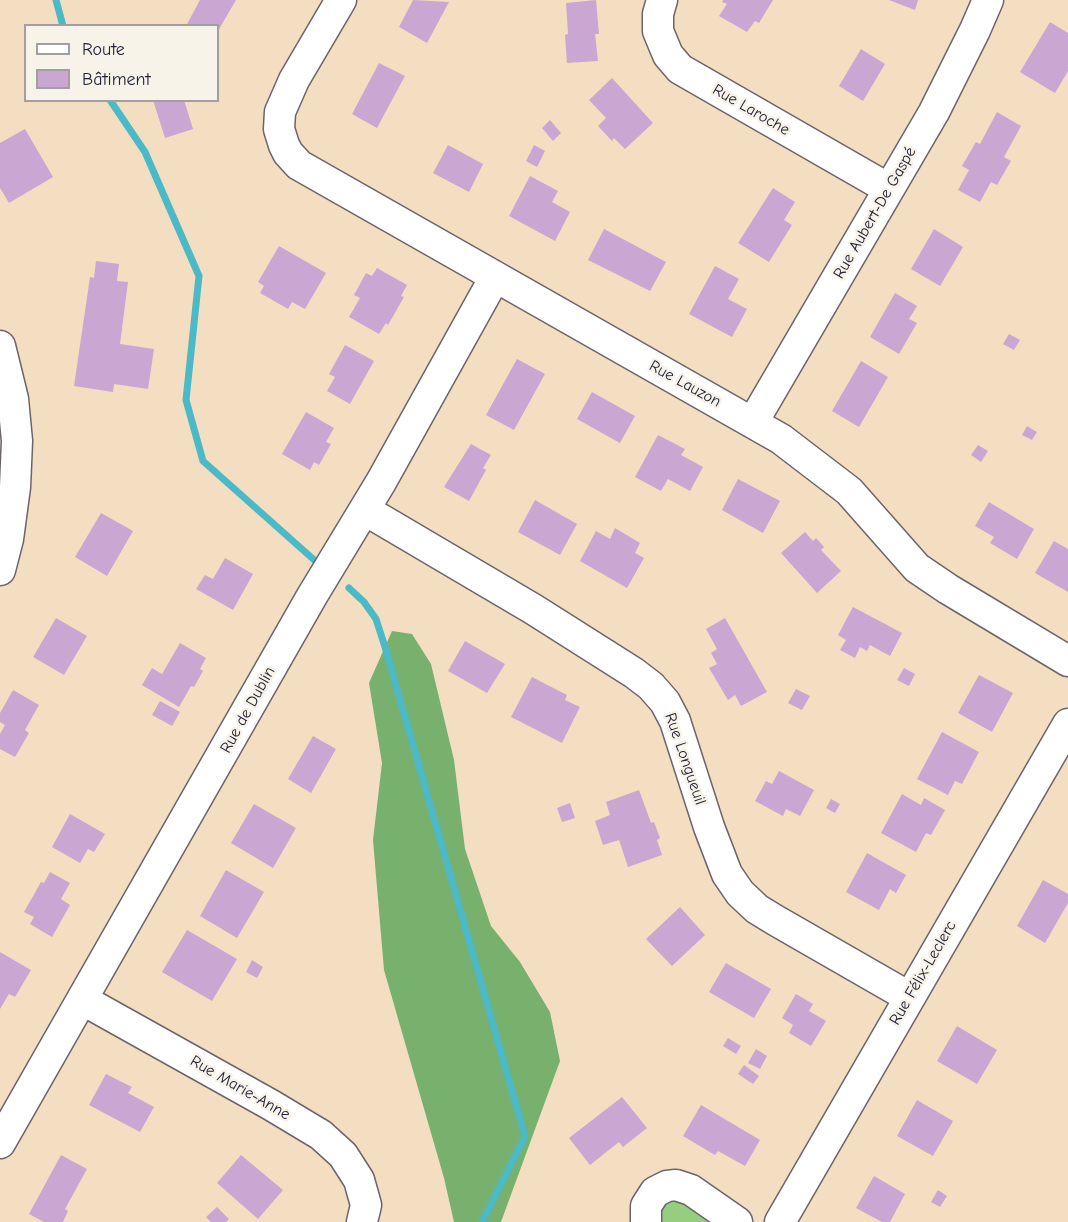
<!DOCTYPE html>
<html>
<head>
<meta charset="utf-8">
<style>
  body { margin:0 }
  #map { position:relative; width:1068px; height:1222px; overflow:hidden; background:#f4dec1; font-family:"Comic Neue",sans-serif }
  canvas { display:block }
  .legend { position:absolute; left:24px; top:24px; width:195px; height:78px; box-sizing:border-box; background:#f7f3e8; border:2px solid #a29fa3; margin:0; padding:8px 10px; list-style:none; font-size:18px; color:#22223b }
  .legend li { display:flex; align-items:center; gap:12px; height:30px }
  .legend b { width:30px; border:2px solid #a29fa3 }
</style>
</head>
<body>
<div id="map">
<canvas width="1068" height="1222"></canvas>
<ul class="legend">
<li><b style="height:8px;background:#fff"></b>Route</li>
<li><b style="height:16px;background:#caa6d3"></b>Bâtiment</li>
</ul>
</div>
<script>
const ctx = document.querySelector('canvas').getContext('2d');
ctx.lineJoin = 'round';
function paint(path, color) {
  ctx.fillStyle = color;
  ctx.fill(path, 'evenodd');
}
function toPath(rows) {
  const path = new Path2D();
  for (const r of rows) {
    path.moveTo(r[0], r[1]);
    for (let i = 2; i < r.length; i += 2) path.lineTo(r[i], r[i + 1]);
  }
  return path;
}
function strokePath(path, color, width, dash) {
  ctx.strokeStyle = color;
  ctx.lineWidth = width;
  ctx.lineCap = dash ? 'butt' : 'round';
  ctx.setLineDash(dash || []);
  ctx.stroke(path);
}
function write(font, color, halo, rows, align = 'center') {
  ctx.font = font + ' "Comic Neue",sans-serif';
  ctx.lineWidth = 5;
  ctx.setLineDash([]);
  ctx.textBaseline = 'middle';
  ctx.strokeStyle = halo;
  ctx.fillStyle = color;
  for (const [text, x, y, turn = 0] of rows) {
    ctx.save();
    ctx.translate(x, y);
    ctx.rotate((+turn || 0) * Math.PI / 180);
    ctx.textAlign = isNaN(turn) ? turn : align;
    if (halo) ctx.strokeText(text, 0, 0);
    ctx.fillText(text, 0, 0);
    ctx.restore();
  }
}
const green = toPath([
  [673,1200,685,1203,710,1222,657,1222,659,1209,665,1202]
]);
const forest = toPath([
  [392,631,412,634,431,664,454,760,465,849,491,926,520,962,550,1012,560,1061,501,1222,454,1222,444,1178,384,970,373,840,382,763,369,683]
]);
const stream = toPath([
  [56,0,63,26],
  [110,100,145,152,199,276,186,400,203,461,321,566],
  [349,588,364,602,376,619,385,647,525,1136,482,1222]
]);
const building = toPath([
  [200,0,236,0,218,31,218,26,186,26],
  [413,0,449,2,427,43,399,27],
  [596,0,599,34,595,34,598,61,567,63,565,35,568,34,566,3],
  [723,0,773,0,759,23,755,21,747,32,719,16,727,4,722,2],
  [889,0,918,0,915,10],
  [1050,22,1068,33,1068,71,1055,93,1020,72],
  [861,49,885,64,863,101,839,86],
  [379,63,405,76,377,128,352,114],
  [612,78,653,123,625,149,614,138,612,141,598,126,606,118,589,100],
  [153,100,184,100,193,129,165,138],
  [997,112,1021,126,1004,157,1011,161,997,185,991,182,980,202,958,190,969,170,962,166,976,142,980,144],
  [550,120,561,133,553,141,542,128],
  [25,129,53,177,9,203,0,188,0,143],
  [448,145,483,164,469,192,433,173],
  [534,145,545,151,537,167,526,161],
  [530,176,558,191,552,202,570,212,555,241,509,216],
  [773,188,795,202,784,220,792,225,769,262,738,243],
  [604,229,666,262,650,291,588,260],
  [934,229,963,247,940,286,911,269],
  [279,246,326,273,305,309,292,302,288,309,260,293,264,286,258,282],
  [96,261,119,264,117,281,128,282,120,344,154,349,148,389,114,384,113,392,74,386,90,277,94,278],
  [715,266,739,279,728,299,747,309,732,337,689,314],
  [377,268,407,285,401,296,404,297,388,325,386,323,379,334,349,317,360,298,354,295,366,273,372,276],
  [895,293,917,306,909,319,917,323,899,354,870,337],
  [1009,334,1020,340,1014,350,1003,344],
  [345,345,374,361,350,404,327,391,335,377,329,374],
  [517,359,545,374,514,430,486,415],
  [861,361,888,377,859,427,832,411],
  [592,392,635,416,620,443,577,419],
  [306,412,334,428,326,442,331,444,319,465,314,462,310,470,282,454],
  [1027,426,1037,432,1032,440,1022,435],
  [658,435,685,449,681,455,703,467,690,491,668,479,661,491,635,477],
  [471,444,491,455,483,468,486,470,469,501,444,487],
  [978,445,988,451,981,462,971,455],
  [738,479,780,501,763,533,722,510],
  [535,500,577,524,560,555,518,532],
  [989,502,1034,529,1017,559,990,543,994,537,975,526],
  [101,513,133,531,107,576,75,557],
  [615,528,640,543,635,553,644,558,627,588,580,561,596,531,610,539],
  [805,532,813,541,816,538,824,547,821,550,841,571,817,593,781,553],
  [1054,541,1068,549,1068,592,1035,573],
  [225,558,253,574,233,610,196,589,205,575,213,579],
  [853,607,902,633,890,656,870,645,867,651,860,647,855,658,840,650,846,640,838,635],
  [56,618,87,636,64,675,33,657],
  [725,618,767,692,741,706,735,695,728,700,709,668,717,664,711,653,717,649,706,629],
  [465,641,505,664,487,693,448,671],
  [180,643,206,658,200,669,203,671,194,687,191,686,179,707,142,685,152,668,162,674],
  [904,668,915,674,909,686,897,680],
  [979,675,1013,693,992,732,958,713],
  [532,677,567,695,565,700,580,707,562,743,511,717],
  [796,689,810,696,802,710,788,703],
  [13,690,39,705,25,730,29,733,15,757,0,749,0,734,5,725,0,722,0,713],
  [160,701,180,712,172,726,152,715],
  [942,732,979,752,962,784,955,781,948,795,917,779],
  [313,736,336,749,311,793,288,779],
  [779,771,814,790,800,816,786,809,783,816,755,801,766,781,772,784],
  [639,790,651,823,654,822,660,838,657,840,662,855,628,867,619,840,603,845,595,821,610,815,606,802],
  [902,794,921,805,924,798,945,810,931,835,926,833,916,852,881,833],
  [831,799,840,804,835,813,826,808],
  [570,803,575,818,562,822,557,808],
  [254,804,296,828,273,868,231,843],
  [70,814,105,834,94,852,88,849,80,863,52,847],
  [867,853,906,875,896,893,890,889,879,910,846,892],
  [226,870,264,892,237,938,200,916],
  [50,872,70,883,61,899,70,905,52,937,30,924,34,917,24,912,41,882,44,883],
  [1043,880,1068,894,1068,903,1045,943,1017,926],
  [680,907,705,935,672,966,646,939],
  [187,930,237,959,212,1001,162,972],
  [0,952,31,970,15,997,9,994,0,1009],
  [252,960,263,967,257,978,246,972],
  [726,963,771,989,754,1018,709,992],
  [796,994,813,1004,809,1011,826,1021,811,1046,789,1033,793,1025,782,1018],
  [957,1026,997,1050,977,1084,937,1061],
  [728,1038,741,1046,736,1054,723,1046],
  [756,1049,767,1056,760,1069,748,1063],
  [744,1065,759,1076,753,1084,738,1074],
  [106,1074,132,1087,128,1093,154,1107,140,1132,89,1105],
  [622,1097,647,1128,623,1147,619,1142,590,1165,569,1138],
  [917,1100,953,1121,933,1156,897,1136],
  [701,1105,760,1140,745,1166,718,1151,715,1155,683,1136],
  [61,1155,87,1169,65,1209,68,1211,63,1222,44,1222,29,1214],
  [241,1155,283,1190,258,1219,217,1183],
  [874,1176,905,1194,890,1222,882,1222,856,1208],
  [938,1190,947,1196,940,1207,931,1202],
  [217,1207,229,1219,226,1222,211,1222,206,1217]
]);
const minor = toPath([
  [341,0,294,80,280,112,279,129,284,145,288,153,299,165,781,439,849,491,917,568,948,589,1068,661],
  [662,0,658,14,658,31,668,55,680,69,889,189],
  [0,346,13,399,17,441,15,487,8,539,0,570],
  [753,422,934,112,975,30,988,0],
  [365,510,533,609,634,673,651,686,665,702,675,721,709,827,727,874,740,893,757,909,775,920,909,997],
  [83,1000,271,1105,321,1135,343,1155,359,1180,366,1205,362,1222],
  [0,1143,312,596,381,482,495,277],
  [646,1222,646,1206,655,1192,667,1186,676,1185,691,1190,737,1222],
  [780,1222,1068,724]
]);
const streetNames = [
  ["Rue Laroche",751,110,30],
  ["Rue Aubert-De Gaspé",875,213,-60],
  ["Rue Lauzon",685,384,29],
  ["Rue de Dublin",248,710,-61],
  ["Rue Longueuil",685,759,71],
  ["Rue Félix-Leclerc",923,973,-60],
  ["Rue Marie-Anne",240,1088,30]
];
paint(green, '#96ce80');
paint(forest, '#78b16e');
strokePath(stream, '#4cb9c6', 7);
paint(building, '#caa6d3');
strokePath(minor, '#6c646a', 33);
strokePath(minor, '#fff', 30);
write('16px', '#22223b', '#f7f3e8', streetNames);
</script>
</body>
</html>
